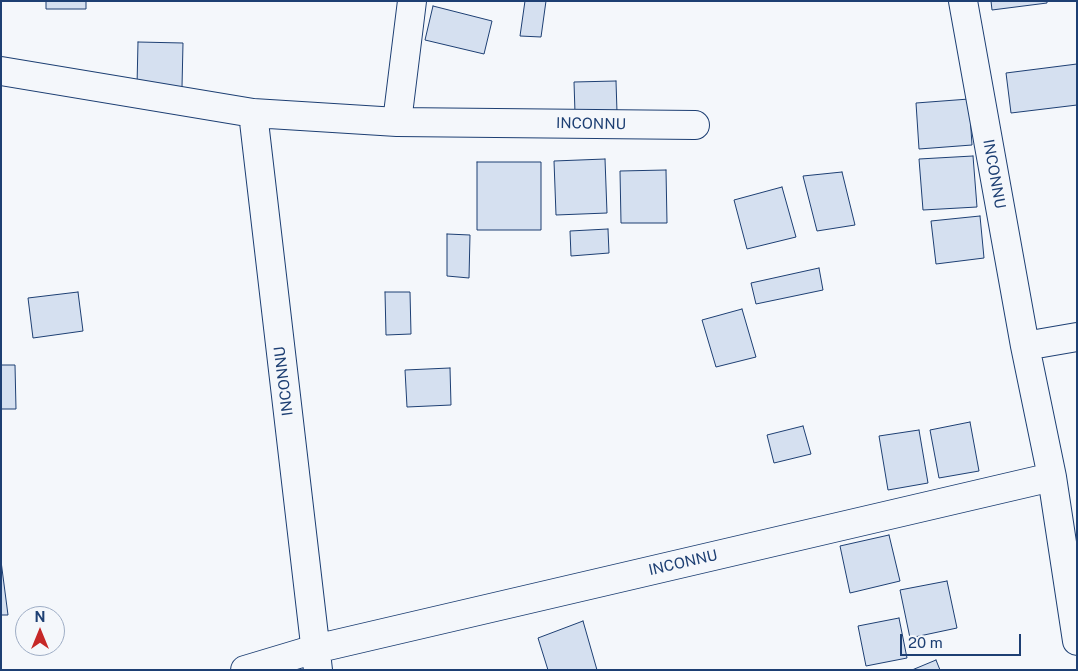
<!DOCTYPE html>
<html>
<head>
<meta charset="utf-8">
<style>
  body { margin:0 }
  #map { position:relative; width:1078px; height:671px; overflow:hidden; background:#f4f7fb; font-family:"Public Sans",sans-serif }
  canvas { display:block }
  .frame { position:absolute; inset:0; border:2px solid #1d3f73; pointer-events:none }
  .north { position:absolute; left:15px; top:606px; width:50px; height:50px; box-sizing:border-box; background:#f4f7fb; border:1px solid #9eadc5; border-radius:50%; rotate:0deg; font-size:14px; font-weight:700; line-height:20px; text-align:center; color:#1d3f73 }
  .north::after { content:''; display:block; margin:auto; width:18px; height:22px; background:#c62828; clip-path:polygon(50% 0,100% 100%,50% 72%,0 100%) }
  .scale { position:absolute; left:900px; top:634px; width:121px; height:22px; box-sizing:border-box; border:2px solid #1d3f73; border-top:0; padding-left:6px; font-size:15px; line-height:18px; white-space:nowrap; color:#1d3f73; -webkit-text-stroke:4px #f4f7fb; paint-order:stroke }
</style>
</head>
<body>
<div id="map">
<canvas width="1078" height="671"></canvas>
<div class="frame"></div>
<div class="north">N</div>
<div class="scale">20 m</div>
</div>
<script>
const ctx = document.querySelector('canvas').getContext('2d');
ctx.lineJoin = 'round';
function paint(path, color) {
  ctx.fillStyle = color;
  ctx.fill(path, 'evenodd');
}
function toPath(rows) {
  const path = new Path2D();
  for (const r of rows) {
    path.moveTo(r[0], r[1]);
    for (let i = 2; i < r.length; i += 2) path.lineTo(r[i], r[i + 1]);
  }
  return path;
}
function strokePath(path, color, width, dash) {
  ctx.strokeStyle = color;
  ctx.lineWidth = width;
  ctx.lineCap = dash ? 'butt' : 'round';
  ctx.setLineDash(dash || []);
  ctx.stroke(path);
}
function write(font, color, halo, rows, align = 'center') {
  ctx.font = font + ' "Public Sans",sans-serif';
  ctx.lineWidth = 4;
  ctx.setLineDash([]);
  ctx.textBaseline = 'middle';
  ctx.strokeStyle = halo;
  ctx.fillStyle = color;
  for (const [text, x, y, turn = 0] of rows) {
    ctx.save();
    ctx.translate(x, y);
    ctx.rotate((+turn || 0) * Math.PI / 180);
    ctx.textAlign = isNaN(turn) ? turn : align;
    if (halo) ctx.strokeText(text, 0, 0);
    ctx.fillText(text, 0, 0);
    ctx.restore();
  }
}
const building = toPath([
  [46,1,86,1,86,9,46,9,46,1],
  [525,1,546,1,541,37,520,36,525,1],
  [991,1,1047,1,1047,3,992,10,991,1],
  [433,6,492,21,484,54,425,40,433,6],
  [138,42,183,43,182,87,137,86,138,42],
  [1077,64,1077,105,1011,113,1006,73,1077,64],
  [616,81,617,112,575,113,574,82,616,81],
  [969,99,972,145,919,149,916,103,969,99],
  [973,156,977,207,923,210,919,159,973,156],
  [605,159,607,213,556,215,554,161,605,159],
  [477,162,541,162,541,230,477,230,477,162],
  [666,170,667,223,621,223,620,171,666,170],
  [842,172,855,225,817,231,803,176,842,172],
  [782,187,796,237,747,249,734,200,782,187],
  [980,216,984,258,936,264,931,221,980,216],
  [608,229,609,253,571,256,570,231,608,229],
  [447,234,470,235,469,278,447,276,447,234],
  [819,268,823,290,756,304,751,283,819,268],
  [78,292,83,331,33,338,28,298,78,292],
  [385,292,410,292,411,334,386,335,385,292],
  [742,309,756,357,716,367,702,320,742,309],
  [1,365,15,365,16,409,1,409,1,365],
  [450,368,451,405,407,407,405,370,450,368],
  [970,422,979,471,939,478,930,430,970,422],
  [803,426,811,454,774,463,767,435,803,426],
  [919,430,928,483,888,490,879,436,919,430],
  [889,535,900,581,850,593,840,546,889,535],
  [1,561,8,615,1,615,1,561],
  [947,581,957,628,910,638,900,590,947,581],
  [899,618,907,658,866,666,858,626,899,618],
  [583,621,597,670,548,670,538,638,583,621],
  [936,660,940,670,912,670,936,660]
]);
const minor = toPath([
  [963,1,1025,346,1052,477,1077,641],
  [1,71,253,113,397,122,695,125],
  [253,113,318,670],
  [397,122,412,1],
  [1025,346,1077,337],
  [245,670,315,649,1052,477]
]);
const streetNames = [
  ["INCONNU",591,124,1],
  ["INCONNU",994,174,80],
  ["INCONNU",284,381,-97],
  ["INCONNU",683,563,-13]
];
paint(building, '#d5e0f0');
strokePath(building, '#1d3f73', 1);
strokePath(minor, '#1d3f73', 30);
strokePath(minor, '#f4f7fb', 28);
write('15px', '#1d3f73', '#f4f7fb', streetNames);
</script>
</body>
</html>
